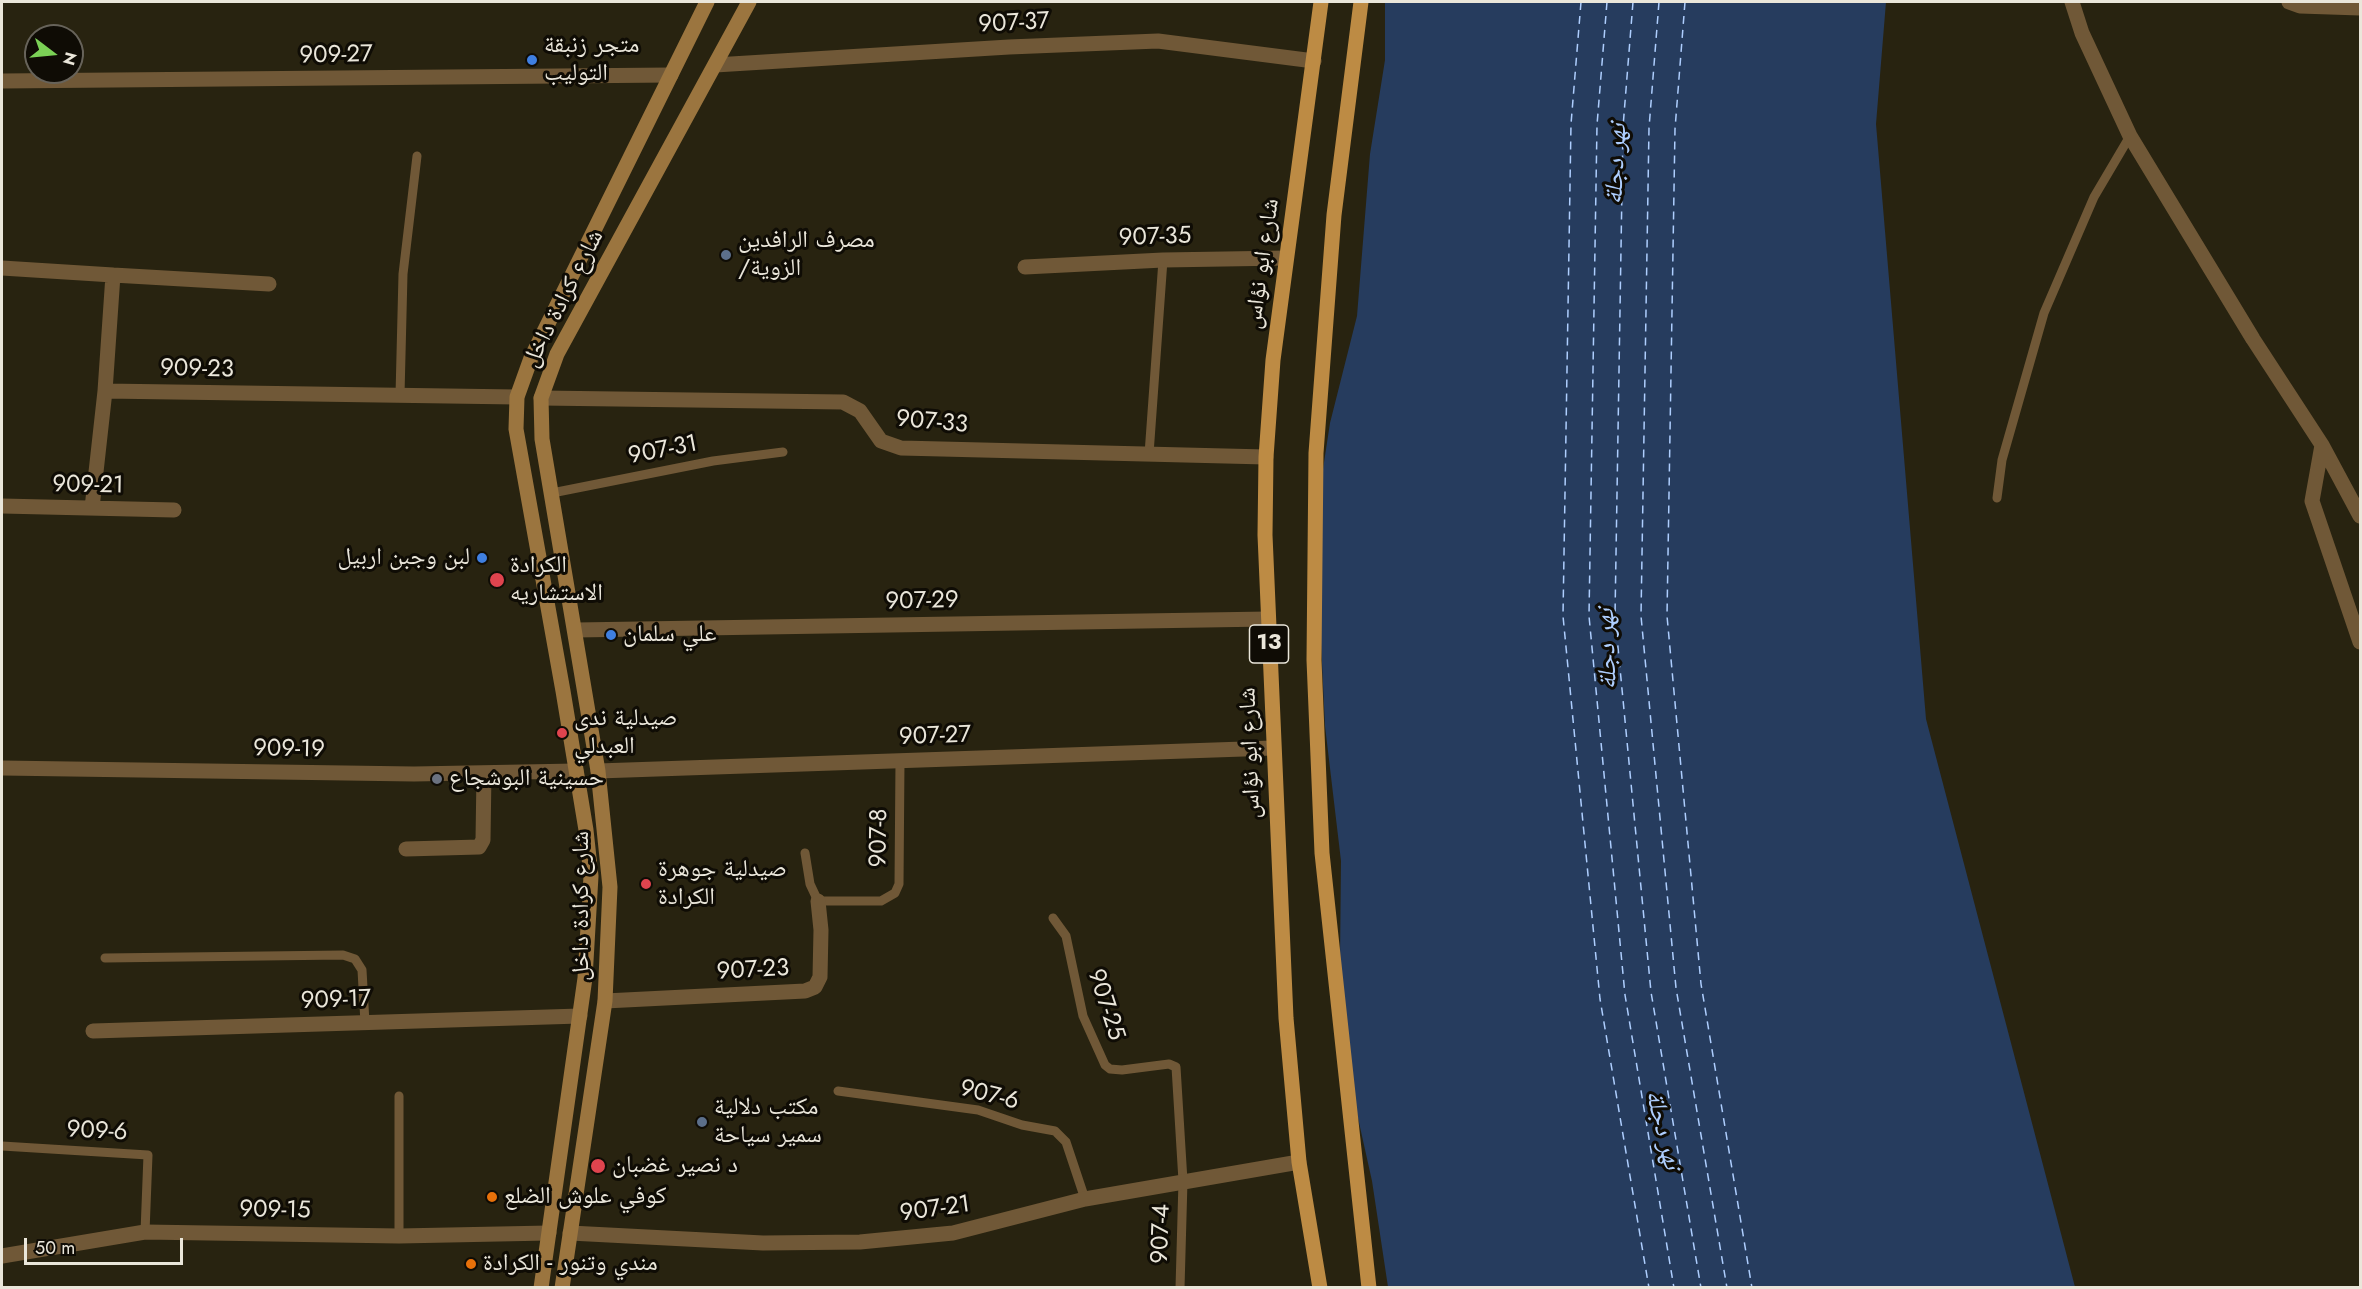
<!DOCTYPE html>
<html>
<head>
<meta charset="utf-8">
<style>
  body { margin:0 }
  #map { position:relative; width:2362px; height:1289px; overflow:hidden; background:#282310; font-family:Jost,sans-serif }
  canvas { display:block }
  .frame { position:absolute; inset:0; border:3px solid #eae6da; pointer-events:none }
  .north { position:absolute; left:24px; top:24px; width:60px; height:60px; box-sizing:border-box; background:#0f0c05; border:2px solid #67635a; border-radius:50%; rotate:106deg; font-size:16px; font-weight:700; line-height:24px; text-align:center; color:#eae6da }
  .north::after { content:''; display:block; margin:auto; width:21px; height:27px; background:#7bd156; clip-path:polygon(50% 0,100% 100%,50% 72%,0 100%) }
  .scale { position:absolute; left:24px; top:1238px; width:159px; height:27px; box-sizing:border-box; border:3px solid #eae6da; border-top:0; padding-left:8px; font-size:18px; line-height:21px; white-space:nowrap; color:#eae6da; -webkit-text-stroke:4px #0f0c05; paint-order:stroke }
</style>
</head>
<body>
<div id="map">
<canvas width="2362" height="1289"></canvas>
<div class="frame"></div>
<div class="north">N</div>
<div class="scale">50 m</div>
</div>
<script>
const ctx = document.querySelector('canvas').getContext('2d');
ctx.lineJoin = 'round';
function paint(path, color) {
  ctx.fillStyle = color;
  ctx.fill(path, 'evenodd');
}
function toPath(rows) {
  const path = new Path2D();
  for (const r of rows) {
    path.moveTo(r[0], r[1]);
    for (let i = 2; i < r.length; i += 2) path.lineTo(r[i], r[i + 1]);
  }
  return path;
}
function strokePath(path, color, width, dash) {
  ctx.strokeStyle = color;
  ctx.lineWidth = width;
  ctx.lineCap = dash ? 'butt' : 'round';
  ctx.setLineDash(dash || []);
  ctx.stroke(path);
}
function write(font, color, halo, rows, align = 'center') {
  ctx.font = font + ' Jost,"Noto Naskh Arabic",sans-serif';
  ctx.lineWidth = 6;
  ctx.setLineDash([]);
  ctx.textBaseline = 'middle';
  ctx.strokeStyle = halo;
  ctx.fillStyle = color;
  for (const [text, x, y, turn = 0] of rows) {
    ctx.save();
    ctx.translate(x, y);
    ctx.rotate((+turn || 0) * Math.PI / 180);
    ctx.textAlign = isNaN(turn) ? turn : align;
    if (halo) ctx.strokeText(text, 0, 0);
    ctx.fillText(text, 0, 0);
    ctx.restore();
  }
}
const water = toPath([
  [1385,2,1886,2,1876,124,1926,719,2075,1287,1388,1287,1372,1181,1354,1100,1340,960,1341,861,1325,726,1320,621,1321,482,1330,423,1357,316,1370,154,1385,60]
]);
const ferry = toPath([
  [1581,2,1571,124,1563,616,1600,999,1649,1288],
  [1607,2,1597,125,1589,616,1625,995,1674,1288],
  [1633,2,1623,127,1615,616,1651,992,1701,1288],
  [1659,2,1649,128,1641,616,1676,988,1727,1288],
  [1685,2,1675,129,1667,616,1701,984,1752,1288]
]);
const service = toPath([
  [400,395,403,274,417,156],
  [1149,454,1163,260],
  [552,493,713,461,783,452],
  [1997,498,2002,460,2044,313,2094,197,2130,136],
  [805,853,810,884,818,901,881,901,895,893,899,884,900,761],
  [1053,918,1066,936,1083,1016,1105,1065,1110,1069,1122,1070,1169,1064,1176,1067,1183,1181,1180,1288],
  [105,958,343,955,355,959,362,970,365,1023],
  [838,1091,978,1110,1022,1125,1055,1131,1066,1142,1085,1199],
  [2,1146,148,1155,145,1232],
  [399,1236,399,1096]
]);
const minor = toPath([
  [2072,2,2082,33,2130,136,2253,339,2322,445,2360,516],
  [2289,2,2300,6,2360,8],
  [715,65,1009,47,1158,41,1314,61],
  [2,81,671,75],
  [1025,267,1163,260,1286,258],
  [2,268,113,275,105,391,517,397],
  [113,275,269,284],
  [541,398,843,402,860,411,881,441,901,448,1266,457],
  [2322,445,2312,501,2360,642],
  [2,506,174,510],
  [92,508,105,391],
  [576,630,1268,619],
  [2,768,414,774,576,771],
  [598,771,1273,748],
  [406,849,479,847,483,840,484,773],
  [605,1001,805,991,815,987,820,977,821,930,818,901],
  [93,1031,580,1016],
  [570,1233,763,1243,860,1242,953,1233,1085,1199,1299,1162],
  [2,1256,145,1232,399,1236,549,1233]
]);
const secondary = toPath([
  [541,1288,585,978,591,876,586,830,563,691,516,429,517,397,531,358,707,2],
  [562,1288,605,1001,610,887,598,771,542,439,541,398,557,354,749,2]
]);
const primary = toPath([
  [1361,2,1334,215,1316,453,1314,660,1322,853,1369,1288],
  [1320,1288,1299,1162,1286,1018,1265,535,1266,457,1273,360,1321,2]
]);
const markers = [
  [532,60,6,"#3f7fe0"],
  [726,255,6,"#5c6f8a"],
  [482,558,6,"#3f7fe0"],
  [497,580,8,"#e0444e"],
  [611,635,6,"#3f7fe0"],
  [562,733,6,"#e0444e"],
  [437,779,6,"#6b7280"],
  [646,884,6,"#e0444e"],
  [702,1122,6,"#5c6f8a"],
  [598,1166,8,"#e0444e"],
  [492,1197,6,"#e8710a"],
  [471,1264,6,"#e8710a"]
];
const shields = [
  [1269,644,39]
];
const shieldNames = [
  ["13",1269,644]
];
const streetNames = [
  ["907-37",1014,24,-3],
  ["909-27",336,56,-1],
  ["907-35",1155,238,-2],
  ["شارع ابو نؤاس",1263,264,-82],
  ["شارع كرادة داخل",564,299,-63],
  ["909-23",197,370,1],
  ["907-33",932,423,5],
  ["907-31",663,451,-11],
  ["909-21",88,486,1],
  ["907-29",922,602,-1],
  ["907-27",935,737,-2],
  ["909-19",289,750,1],
  ["شارع ابو نؤاس",1251,753,-92],
  ["907-8",880,838,-89],
  ["شارع كرادة داخل",582,906,-90],
  ["907-23",753,971,-3],
  ["909-17",336,1001,-2],
  ["907-25",1105,1005,72],
  ["907-6",989,1096,14],
  ["909-6",97,1132,3],
  ["907-21",935,1210,-8],
  ["909-15",275,1211,1],
  ["907-4",1162,1234,-88]
];
const poiNames = [
  ["متجر زنبقة",544,46],
  ["التوليب",544,74],
  ["مصرف الرافدين",738,241],
  ["/الزوية",738,269],
  ["لبن وجبن اربيل",470,558,"right"],
  ["الكرادة",510,566],
  ["الاستشاريه",510,594],
  ["علي سلمان",623,635],
  ["صيدلية ندى",574,719],
  ["العبدلي",574,747],
  ["حسينية البوشجاع",449,779],
  ["صيدلية جوهرة",658,870],
  ["الكرادة",658,898],
  ["مكتب دلالية",714,1108],
  ["سمير سياحة",714,1136],
  ["د نصير غضبان",612,1166],
  ["كوفي علوش الضلع",504,1197],
  ["مندي وتنور - الكرادة",483,1264]
];
const waterNames = [
  ["نهر دجلة",1617,164,-87],
  ["نهر دجلة",1608,649,-92],
  ["نهر دجلة",1662,1130,76]
];
paint(water, '#263c5e');
strokePath(ferry, '#aecefe', 1.5, [8, 6]);
strokePath(service, '#705837', 9);
strokePath(minor, '#705837', 15);
strokePath(secondary, '#9b753f', 15);
strokePath(primary, '#bd8b44', 15);
for (const [x, y, r, color] of markers) {
  const dot = new Path2D();
  dot.arc(x, y, r, 0, 2 * Math.PI);
  ctx.fillStyle = color;
  ctx.fill(dot);
  strokePath(dot, '#0f0c05', 2);
}
for (const [x, y, w] of shields) {
  const box = new Path2D();
  box.roundRect(x - w / 2, y - 19, w, 38, 4.5);
  ctx.fillStyle = '#0f0c05';
  ctx.fill(box);
  strokePath(box, '#eae6da', 1.5);
}
write('bold 22px', '#eae6da', null, shieldNames);
write('24px', '#eae6da', '#0f0c05', streetNames);
write('24px', '#eae6da', '#0f0c05', poiNames, 'left');
write('italic 26px', '#aecefe', '#0f0c05', waterNames);
</script>
</body>
</html>
